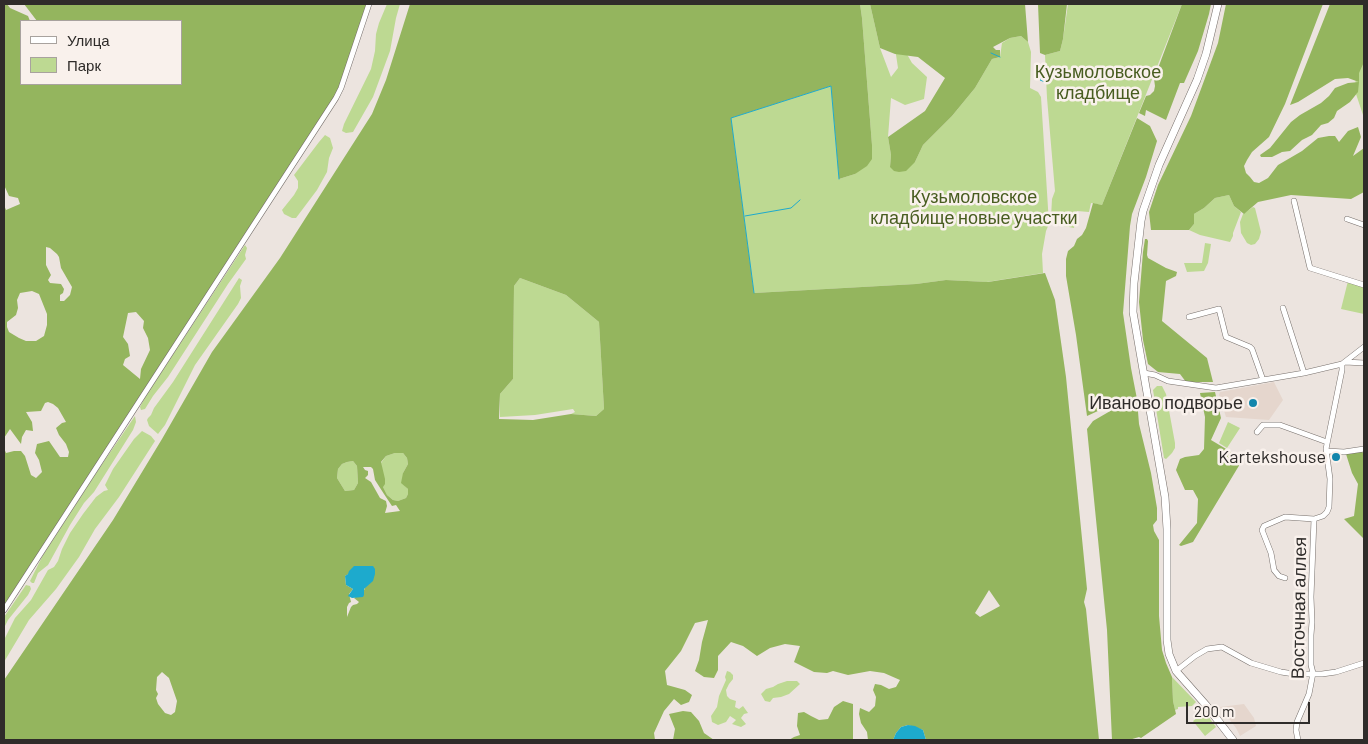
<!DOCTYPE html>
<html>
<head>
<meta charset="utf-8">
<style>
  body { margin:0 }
  #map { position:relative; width:1368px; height:744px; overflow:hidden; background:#ece4df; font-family:Barlow,sans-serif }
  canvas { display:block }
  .frame { position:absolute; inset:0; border:5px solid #2f2c2a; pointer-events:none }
  .legend { position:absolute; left:20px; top:20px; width:162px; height:65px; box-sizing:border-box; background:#f9f1ec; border:1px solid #a8a29e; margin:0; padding:6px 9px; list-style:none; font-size:15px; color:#2f2c2a }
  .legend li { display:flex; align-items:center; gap:10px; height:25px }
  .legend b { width:25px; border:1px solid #a8a29e }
  .scale { position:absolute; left:1186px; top:702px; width:124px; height:22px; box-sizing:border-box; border:2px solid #2f2c2a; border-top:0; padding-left:6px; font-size:15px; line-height:18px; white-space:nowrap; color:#2f2c2a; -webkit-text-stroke:4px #f9f1ec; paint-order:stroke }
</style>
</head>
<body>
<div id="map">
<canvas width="1368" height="744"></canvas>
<div class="frame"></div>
<ul class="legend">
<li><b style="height:6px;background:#fff"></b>Улица</li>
<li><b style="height:14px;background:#bdd992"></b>Парк</li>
</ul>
<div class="scale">200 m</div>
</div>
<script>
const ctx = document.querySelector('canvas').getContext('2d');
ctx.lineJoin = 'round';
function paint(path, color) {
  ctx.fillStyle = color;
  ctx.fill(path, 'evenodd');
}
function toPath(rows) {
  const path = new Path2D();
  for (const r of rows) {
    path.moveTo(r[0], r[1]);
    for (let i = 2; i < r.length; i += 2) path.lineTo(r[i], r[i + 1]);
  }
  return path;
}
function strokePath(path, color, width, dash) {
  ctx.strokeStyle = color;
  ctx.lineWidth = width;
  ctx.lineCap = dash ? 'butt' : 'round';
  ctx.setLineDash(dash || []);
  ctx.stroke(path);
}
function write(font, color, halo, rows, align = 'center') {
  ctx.font = font + ' Barlow,sans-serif';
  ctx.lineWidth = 5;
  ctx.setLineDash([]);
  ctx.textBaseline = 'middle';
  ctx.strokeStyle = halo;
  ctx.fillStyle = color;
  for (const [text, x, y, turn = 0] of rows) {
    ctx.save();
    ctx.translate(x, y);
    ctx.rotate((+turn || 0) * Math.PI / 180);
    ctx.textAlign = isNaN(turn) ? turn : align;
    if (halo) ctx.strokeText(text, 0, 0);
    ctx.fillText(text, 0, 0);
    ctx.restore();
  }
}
const built = toPath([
  [1274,382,1283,400,1269,420,1226,417,1219,395,1220,392],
  [1244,704,1254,718,1256,726,1240,736,1236,728,1220,707]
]);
const green = toPath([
  [387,4,400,4,396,18,390,51,373,97,353,132,346,133,342,131,344,124,371,69,375,51,376,34,379,23],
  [860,4,870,4,880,48,891,77,898,68,892,28,912,63,927,77,924,99,905,105,891,98,888,137,891,155,890,167,915,162,923,145,952,116,975,88,992,59,1000,57,1002,43,1010,38,1021,36,1028,42,1031,52,1030,88,1038,92,1041,97,1049,224,1046,231,1042,254,1043,273,987,282,946,280,916,284,754,293,731,118,831,86,839,179,855,174,872,145,862,18],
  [1068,4,1182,4,1102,205,1091,203,1089,212,1077,211,1074,228,1054,224,1051,217,1052,199,1055,191,1047,98,1045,55,1060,51,1063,39],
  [1364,56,1364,118,1356,94,1357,93,1355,87,1356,76],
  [325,135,330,138,333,148,329,158,327,172,317,190,296,218,292,218,284,214,282,210,294,195,298,188,298,181,294,175,319,142],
  [1229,195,1234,206,1241,212,1233,233,1233,236,1230,242,1200,235,1189,230,1194,224,1194,214,1204,208,1215,198],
  [1253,207,1255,208,1261,232,1259,239,1255,244,1251,245,1247,243,1241,233,1240,222,1243,214],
  [1205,243,1211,244,1208,263,1204,271,1187,272,1184,263,1202,263],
  [245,245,247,248,245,255,246,259,228,284,168,377,153,396,145,409,141,410,140,407,145,397],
  [239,278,242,280,240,286,241,298,238,304,195,365,165,425,158,434,149,426,147,420,148,418,151,415,154,408,173,382],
  [520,278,566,295,599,322,604,409,596,416,571,414,575,412,573,409,535,415,500,417,500,394,513,379,514,286],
  [1348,281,1364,286,1364,314,1341,309],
  [1157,386,1162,386,1166,394,1175,443,1175,448,1172,453,1166,459,1164,458,1153,390],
  [135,416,136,422,133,430,94,492,84,503,70,525,48,565,38,573,34,583,32,583,30,581,43,555,96,473],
  [1228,422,1240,428,1227,448,1219,443],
  [142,431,151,436,155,441,119,497,95,529,79,557,56,589,29,620,4,662,4,640,15,618,31,600,48,570,54,567,58,561,62,549,70,533,83,514,96,497,104,491,108,490,105,485,113,469,134,439],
  [395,453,403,453,407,458,408,464,403,473,405,486,408,489,408,494,406,498,398,501,393,500,387,495,383,487,381,463,386,456],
  [353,461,357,466,358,483,354,490,345,491,337,478,338,469,342,464,347,462],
  [26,585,30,586,31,589,28,595,8,620,4,628,4,617],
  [727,671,730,672,733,675,733,679,729,684,726,690,727,696,730,699,736,701,735,707,739,709,743,706,748,713,744,714,741,718,746,724,741,727,732,724,736,720,730,716,726,722,718,725,712,722,711,716,717,707,719,696,726,680,725,677],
  [1172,677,1196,702,1192,706,1178,707,1178,709,1175,710,1173,701],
  [787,681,797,681,800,684,789,694,781,697,773,698,770,702,765,701,761,694,766,689,773,687,778,684],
  [1205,712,1216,727,1205,736,1193,721]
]);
const forest = toPath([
  [4,4,7,4,10,8,28,16,30,21,21,21,21,84,181,84,181,21,37,21,24,4,367,4,339,88,334,98,4,607,4,448,6,453,14,451,21,451,25,456,31,475,36,478,42,472,39,460,35,453,37,444,49,441,60,457,68,457,69,452,66,444,59,435,56,428,62,423,66,422,58,408,53,404,48,402,45,403,41,411,26,412,32,422,33,431,26,430,22,437,21,444,10,429,4,438,4,205,6,210,20,204,18,198,9,196,4,185],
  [46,247,50,248,57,254,59,257,61,268,72,287,70,295,64,301,60,301,60,295,63,293,64,289,61,284,50,283,48,280,51,275,46,265],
  [32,291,39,294,47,314,47,325,44,336,36,341,26,341,19,338,9,332,7,327,7,322,16,315,18,308,17,300,20,293],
  [136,312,144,321,143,328,148,338,150,350,141,369,140,379,123,365,125,359,130,356,128,344,123,337,128,313],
  [410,4,860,4,862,18,872,145,872,159,867,166,855,174,839,179,831,86,731,118,754,293,916,284,946,280,988,282,1045,273,1055,300,1066,377,1087,589,1084,602,1086,609,1099,740,926,740,923,730,908,725,901,727,896,733,893,740,868,740,867,732,861,723,859,714,860,708,869,712,875,706,876,697,873,690,875,684,881,685,889,689,896,687,900,680,884,673,870,671,848,675,833,671,827,673,814,672,794,662,800,646,785,644,770,648,757,656,743,646,731,642,718,656,718,670,714,678,704,677,695,671,699,660,702,642,708,620,695,623,681,651,665,671,667,685,685,690,692,695,689,702,681,705,674,699,664,711,654,733,655,740,4,740,4,680,113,520,162,439,212,352,280,258,372,114,386,80],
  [520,278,566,295,599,322,604,409,596,416,571,414,533,420,499,419,500,394,513,379,514,286],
  [395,453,403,453,407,458,408,464,403,473,401,483,408,489,408,494,406,498,398,501,393,500,387,495,383,487,385,484,385,479,381,462,386,456],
  [353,461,357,466,358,483,354,490,345,491,337,478,338,469,342,464,347,462],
  [363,467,371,467,373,469,375,480,384,494,392,506,396,505,400,511,385,513,387,506,386,501,380,498,371,482,365,478,368,475,368,471,365,470],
  [363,566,373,566,363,593,354,598,359,602,357,604,353,605,351,607,347,617,347,607,349,603,351,602,349,594,353,589,346,585,345,576],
  [989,590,1000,606,980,617,975,613],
  [162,672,169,678,177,701,175,712,171,715,165,713,158,704,156,698,158,694,156,690,157,677],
  [870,4,1025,4,1028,42,1021,36,1010,38,993,47,996,50,1000,50,1000,57,992,59,975,88,952,116,923,145,915,162,906,171,899,172,894,171,890,167,891,155,888,137,925,111,945,78,918,57,895,54,880,48],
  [1038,4,1067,4,1063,39,1060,51,1045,55,1040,53],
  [1182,4,1211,4,1209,14,1198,51,1184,83,1180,83,1166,120,1146,110,1145,116,1139,113,1146,96,1150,95,1154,91,1155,86,1154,79],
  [1226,4,1323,4,1285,104,1269,137,1252,152,1247,160,1244,166,1246,173,1250,177,1254,182,1259,183,1268,178,1278,165,1302,151,1318,138,1329,136,1335,136,1339,142,1348,131,1358,127,1361,137,1353,156,1364,148,1364,192,1351,199,1291,195,1258,202,1244,214,1234,206,1229,195,1215,198,1204,208,1194,214,1194,224,1189,230,1151,230,1149,212,1158,185,1191,116,1218,43],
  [1330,4,1364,4,1364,62,1359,73,1359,82,1358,92,1350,102,1337,111,1334,118,1328,123,1321,125,1312,135,1302,140,1290,151,1282,152,1272,157,1261,157,1260,155,1270,148,1291,122,1300,115,1321,103,1329,96,1335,88,1348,83,1359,82,1348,78,1335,79,1298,102,1290,105],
  [1137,118,1150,126,1157,141,1146,177,1132,214,1130,226,1123,313,1131,368,1137,399,1139,424,1151,473,1157,508,1157,520,1153,525,1154,531,1159,540,1159,616,1162,650,1166,663,1172,677,1173,701,1176,714,1141,738,1139,737,1129,740,1112,740,1107,630,1087,429,1093,421,1112,410,1122,409,1124,404,1111,405,1087,416,1076,335,1066,276,1066,259,1068,251,1074,246,1077,239,1082,235,1086,228,1093,203,1102,205],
  [1145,239,1147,239,1148,241,1147,255,1148,258,1166,268,1177,272,1176,276,1166,281,1162,321,1207,358,1213,382,1186,382,1180,374,1158,372,1148,364,1143,340,1139,302,1143,252],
  [1215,392,1221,418,1211,440,1243,459,1193,542,1181,546,1179,545,1197,523,1198,499,1193,490,1185,490,1176,470,1180,459,1185,457,1199,455,1204,449,1205,417,1200,393],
  [1362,451,1364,455,1364,539,1344,519,1354,516,1358,484,1352,473,1346,454],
  [843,701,853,704,853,740,789,740,794,737,800,735,797,726,798,713,804,712,811,716,819,720,828,719,834,707],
  [683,711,691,712,699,721,704,733,714,740,673,740,675,729,669,714]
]);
const water = toPath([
  [354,566,373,566,375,569,375,574,373,581,364,589,364,595,363,597,352,598,348,596,353,589,346,585,345,576,348,574,349,571],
  [908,725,915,726,923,730,926,740,893,740,896,733,901,727]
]);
const stream = toPath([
  [991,53,1000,57],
  [1035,70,1040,73,1040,80,1045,82],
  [745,216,791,208,800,200],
  [754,293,731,118,831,86,839,179]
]);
const minor = toPath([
  [1294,201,1310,268,1364,285],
  [1347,219,1364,225],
  [1283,308,1304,373],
  [1189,317,1219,309,1226,337,1250,347,1252,349,1263,380],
  [1345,362,1364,363],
  [1144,373,1155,375,1168,381,1216,388,1304,373,1342,364,1364,347],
  [1257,432,1263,425,1280,425,1327,442],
  [1327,451,1344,452,1364,449],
  [1285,578,1279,576,1274,570,1271,553,1262,530,1264,526,1285,517,1314,519],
  [4,610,336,98,341,88,369,4],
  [1176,671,1195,656,1207,649,1222,647,1251,663,1281,672,1294,674,1322,674,1336,672,1364,663],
  [1298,740,1296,730,1297,722,1309,694,1313,673,1311,665,1311,635,1312,622,1311,597,1314,519,1323,516,1327,512,1329,507,1330,479,1326,449,1342,370,1342,364]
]);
const secondary = toPath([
  [1218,4,1206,54,1197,80,1159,165,1143,211,1141,221,1134,283,1133,312,1165,497,1167,529,1167,640,1169,654,1176,671,1206,705,1233,740]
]);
const markers = [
  [1253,403,5,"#1386ac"],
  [1336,457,5,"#1386ac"]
];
const parkNames = [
  ["Кузьмоловское",1098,72],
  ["кладбище",1098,93],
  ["Кузьмоловское",974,197],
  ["кладбище новые участки",974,218]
];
const poiNames = [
  ["Иваново подворье",1243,403],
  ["Kartekshouse",1326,457]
];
const streetNames = [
  ["Восточная аллея",1299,608,-89]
];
paint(built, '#e5d6cd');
paint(green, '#bdd992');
paint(forest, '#94b55e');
paint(water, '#1daacd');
strokePath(stream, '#1daacd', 1);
strokePath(minor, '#77706c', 6);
strokePath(secondary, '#77706c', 8);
strokePath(minor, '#fff', 5);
strokePath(secondary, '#fff', 7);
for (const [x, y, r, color] of markers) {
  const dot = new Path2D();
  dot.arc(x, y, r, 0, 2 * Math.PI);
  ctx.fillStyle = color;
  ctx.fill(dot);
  strokePath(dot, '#f9f1ec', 2);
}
write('18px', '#485d20', '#f9f1ec', parkNames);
write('18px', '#2f2c2a', '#f9f1ec', poiNames, 'right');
write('18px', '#2f2c2a', '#f9f1ec', streetNames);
</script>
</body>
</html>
